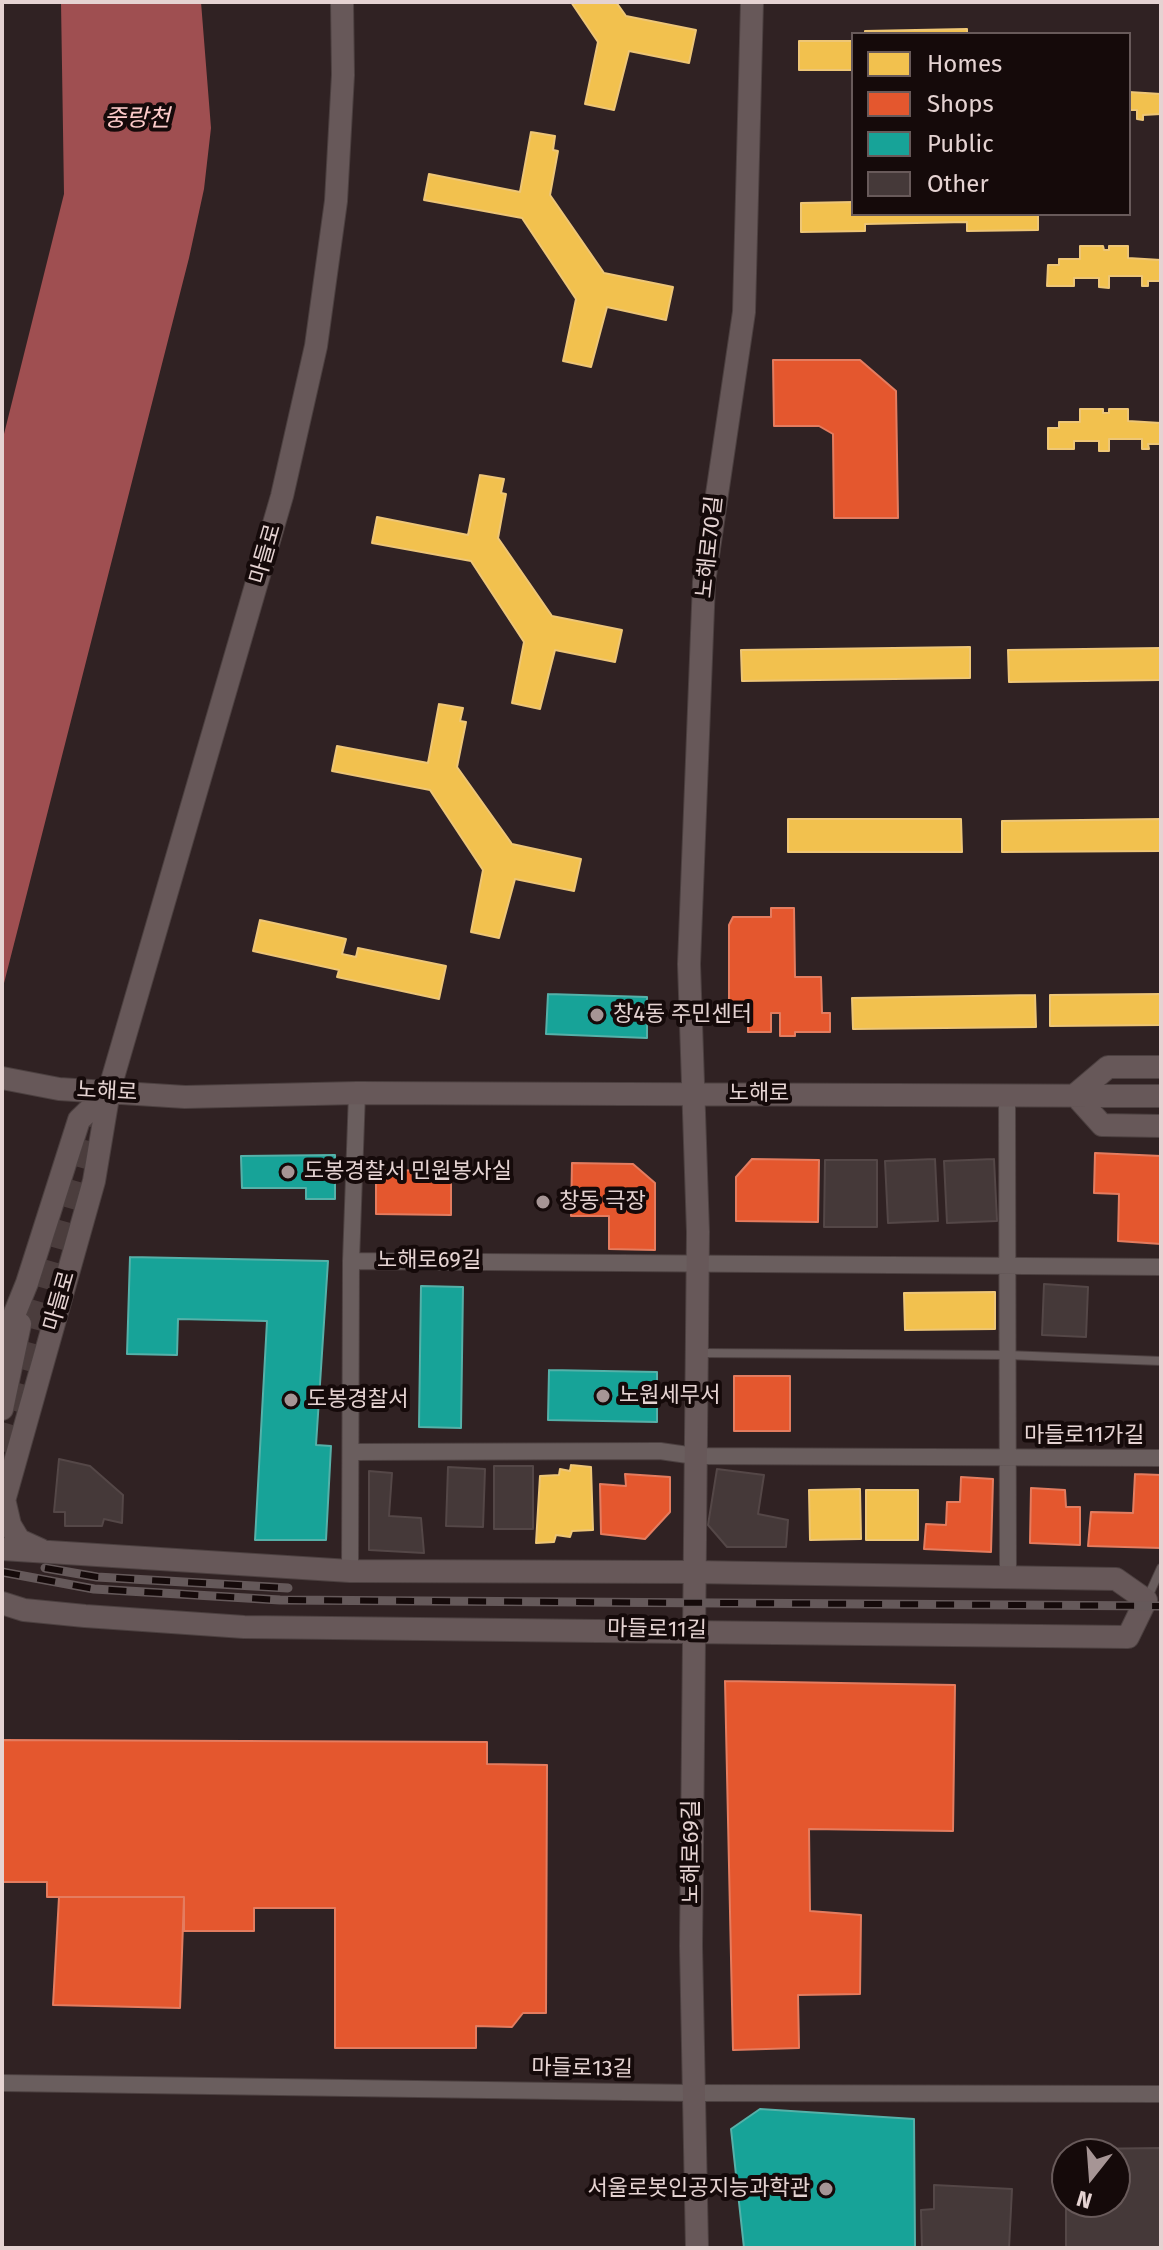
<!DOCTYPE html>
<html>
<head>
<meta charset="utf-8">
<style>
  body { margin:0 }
  #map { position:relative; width:1163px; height:2250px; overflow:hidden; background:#302223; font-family:"Fira Sans",sans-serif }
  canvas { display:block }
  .frame { position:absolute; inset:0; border:4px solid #e5d3d2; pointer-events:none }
  .legend { position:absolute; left:851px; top:32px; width:280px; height:184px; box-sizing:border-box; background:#150a0a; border:2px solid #685a5a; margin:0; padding:10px 14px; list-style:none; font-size:24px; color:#e5d3d2 }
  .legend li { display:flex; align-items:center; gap:16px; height:40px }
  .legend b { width:40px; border:2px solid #685a5a }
  .north { position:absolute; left:1051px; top:2138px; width:80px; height:80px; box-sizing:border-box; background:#150a0a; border:2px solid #685a5a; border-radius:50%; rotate:197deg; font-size:22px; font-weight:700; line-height:32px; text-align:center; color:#e5d3d2 }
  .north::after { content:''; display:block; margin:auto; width:28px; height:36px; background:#a69595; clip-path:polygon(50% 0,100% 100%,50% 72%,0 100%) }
</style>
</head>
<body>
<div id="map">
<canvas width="1163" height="2250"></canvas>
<div class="frame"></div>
<ul class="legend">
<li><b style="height:22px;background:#f2c14e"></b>Homes</li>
<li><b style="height:22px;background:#e4572e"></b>Shops</li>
<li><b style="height:22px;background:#17a398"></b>Public</li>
<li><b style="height:22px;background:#453939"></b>Other</li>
</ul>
<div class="north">N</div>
</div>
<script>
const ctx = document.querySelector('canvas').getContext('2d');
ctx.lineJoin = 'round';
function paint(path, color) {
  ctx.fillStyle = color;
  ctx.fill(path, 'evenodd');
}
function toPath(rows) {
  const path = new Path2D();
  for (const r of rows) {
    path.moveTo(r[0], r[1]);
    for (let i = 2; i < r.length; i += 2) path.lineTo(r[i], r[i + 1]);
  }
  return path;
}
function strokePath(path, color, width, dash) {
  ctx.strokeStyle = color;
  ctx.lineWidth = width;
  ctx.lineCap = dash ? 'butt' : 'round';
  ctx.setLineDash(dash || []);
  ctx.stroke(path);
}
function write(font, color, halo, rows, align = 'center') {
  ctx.font = font + ' "Fira Sans","Noto Sans KR",sans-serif';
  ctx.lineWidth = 8;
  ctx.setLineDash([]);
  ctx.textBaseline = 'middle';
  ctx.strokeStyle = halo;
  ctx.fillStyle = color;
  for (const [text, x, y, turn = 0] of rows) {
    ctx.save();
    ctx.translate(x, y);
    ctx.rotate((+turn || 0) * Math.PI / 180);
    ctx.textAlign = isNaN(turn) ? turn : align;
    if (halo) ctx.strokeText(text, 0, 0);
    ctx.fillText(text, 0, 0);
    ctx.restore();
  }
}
const water = toPath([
  [61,2,201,2,211,128,204,189,189,258,2,991,2,442,64,194]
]);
const homes = toPath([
  [571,2,616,2,626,16,696,30,689,63,629,51,614,110,585,104,598,42,571,2],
  [967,29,967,34,865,34,865,31,967,29],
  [799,41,853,41,853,70,799,70,799,41],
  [1129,92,1161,94,1161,114,1143,115,1143,120,1137,119,1137,110,1129,110,1129,92],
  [531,132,555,136,553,150,558,151,550,195,604,273,673,287,666,320,607,307,591,367,563,361,576,299,522,218,424,200,429,174,520,192,531,132],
  [853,202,853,214,1038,214,1038,230,967,231,967,222,865,224,865,231,801,232,801,203,853,202],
  [1080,246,1103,246,1104,250,1109,250,1109,246,1128,246,1128,258,1161,260,1161,281,1148,281,1148,286,1142,286,1142,276,1109,276,1109,288,1099,287,1099,278,1074,278,1074,286,1047,286,1048,265,1059,265,1059,259,1080,259,1080,246],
  [1080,409,1103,409,1103,413,1109,413,1109,409,1128,409,1128,421,1161,423,1161,444,1148,444,1149,449,1142,449,1142,439,1109,439,1109,451,1099,451,1099,441,1074,441,1074,449,1048,449,1048,428,1059,428,1059,422,1080,422,1080,409],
  [480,475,504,479,501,493,506,494,498,538,552,616,622,630,615,662,555,650,540,709,512,703,524,642,471,561,372,543,377,517,468,535,480,475],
  [970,647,970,678,742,681,741,650,970,647],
  [1161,648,1161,680,1009,682,1008,650,1161,648],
  [439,704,463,708,460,721,466,722,457,767,512,844,581,859,574,891,515,879,499,938,471,932,483,870,430,790,332,771,337,746,428,763,439,704],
  [788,819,961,819,962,852,788,852,788,819],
  [1161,819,1161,851,1002,852,1002,821,1161,819],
  [260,920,346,939,342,954,356,957,358,948,446,966,439,999,337,977,339,970,253,951,260,920],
  [1161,994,1161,1025,1050,1026,1050,995,1161,994],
  [1035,995,1036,1027,853,1029,852,998,1035,995],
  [995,1292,995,1329,905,1330,904,1293,995,1292],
  [571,1465,591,1467,593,1530,572,1531,570,1537,556,1535,554,1542,536,1543,540,1476,559,1475,560,1469,570,1471,571,1465],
  [860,1489,861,1539,810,1540,809,1490,860,1489],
  [866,1490,918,1490,918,1540,866,1540,866,1490]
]);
const shops = toPath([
  [773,360,860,360,896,391,898,518,834,518,833,434,819,426,774,426,773,360],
  [771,908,794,908,795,977,821,977,822,1013,830,1013,830,1032,795,1032,795,1036,780,1036,780,1013,771,1013,771,1032,748,1032,748,1013,729,1013,729,925,733,917,771,917,771,908],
  [1095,1153,1161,1156,1161,1244,1118,1241,1119,1194,1094,1193,1095,1153],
  [752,1159,819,1160,818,1222,736,1221,736,1177,752,1159],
  [572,1163,633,1164,655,1183,655,1250,609,1249,609,1216,571,1216,572,1163],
  [376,1170,451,1171,451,1215,376,1214,376,1170],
  [734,1376,790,1376,790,1431,734,1431,734,1376],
  [625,1474,670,1477,670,1512,645,1539,601,1534,600,1484,626,1486,625,1474],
  [1135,1474,1161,1475,1161,1548,1088,1546,1091,1512,1133,1513,1135,1474],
  [961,1477,993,1479,991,1552,924,1549,926,1524,946,1525,947,1502,960,1502,961,1477],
  [1031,1488,1065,1490,1066,1507,1080,1507,1080,1545,1030,1543,1031,1488],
  [725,1681,955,1685,953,1831,809,1829,810,1911,861,1915,860,1994,798,1995,799,2048,733,2050,725,1681],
  [2,1740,487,1742,487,1764,547,1765,546,2013,523,2013,512,2027,476,2026,476,2048,335,2048,335,1908,254,1908,254,1931,184,1931,184,1897,47,1897,47,1882,2,1882,2,1740],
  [59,1897,184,1897,180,2008,53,2005,59,1897]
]);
const public = toPath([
  [548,994,647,997,647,1038,546,1034,548,994],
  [335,1155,335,1199,306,1199,306,1188,242,1188,241,1156,335,1155],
  [130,1257,328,1261,316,1445,331,1446,326,1540,255,1540,267,1321,178,1319,177,1355,127,1354,130,1257],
  [421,1286,463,1287,461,1428,419,1427,421,1286],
  [549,1370,657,1372,657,1422,548,1420,549,1370],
  [760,2109,914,2119,915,2248,744,2248,731,2129,760,2109]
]);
const building = toPath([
  [935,1159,938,1221,888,1223,885,1161,935,1159],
  [994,1159,997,1221,947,1223,944,1161,994,1159],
  [825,1160,877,1160,877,1227,824,1227,825,1160],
  [1044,1284,1088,1287,1086,1337,1042,1335,1044,1284],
  [59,1459,90,1466,123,1495,122,1523,104,1519,102,1526,65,1526,65,1512,54,1512,59,1459],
  [494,1466,533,1466,533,1529,494,1529,494,1466],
  [448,1467,485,1469,483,1527,446,1526,448,1467],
  [717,1469,764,1475,758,1514,788,1520,786,1547,727,1547,708,1525,717,1469],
  [369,1471,392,1473,389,1516,421,1518,424,1553,369,1550,369,1471],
  [1161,2148,1161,2248,1066,2248,1066,2173,1067,2202,1115,2202,1115,2154,1083,2154,1083,2149,1161,2148],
  [934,2185,1012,2189,1009,2248,922,2248,921,2210,934,2209,934,2185]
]);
const highwayTunnel = toPath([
  [2,1451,99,1109]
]);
const lane = toPath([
  [698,1353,1007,1355,1161,1361],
  [1147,1599,1161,1568]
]);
const street = toPath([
  [1007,1095,1008,1575],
  [351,1261,1161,1267],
  [351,1452,660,1451,695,1456,1161,1458],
  [350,1571,351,1261,357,1093],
  [2,2083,694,2093,1161,2094]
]);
const secondary = toPath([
  [2,1078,59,1089,185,1097,357,1093,1161,1096],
  [1075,1095,1102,1125,1161,1126],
  [1075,1095,1108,1067,1161,1067],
  [2,1345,27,1283,79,1120,109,1091],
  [2,1409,20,1324],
  [4,1499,10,1525,19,1540,41,1550],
  [2,1508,94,1181,109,1091,282,496,316,346,336,201,343,75,342,2],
  [2,1549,350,1571,694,1572,1116,1579,1146,1600,1128,1637,244,1627,85,1616,24,1610,2,1603],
  [697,2248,691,1946,698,1232,689,964,704,582,744,312,752,2]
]);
const rail = toPath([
  [45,1568,97,1577,288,1588],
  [2,1572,94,1589,280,1600,1161,1606]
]);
const markers = [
  [597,1015,8,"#a69595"],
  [288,1172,8,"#a69595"],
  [543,1202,8,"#a69595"],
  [603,1396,8,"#a69595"],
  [291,1400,8,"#a69595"],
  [826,2189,8,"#a69595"]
];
const streetNames = [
  ["노해로70길",710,547,-84],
  ["마들로",266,554,-74],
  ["노해로",107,1092,3],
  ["노해로",759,1094],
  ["노해로69길",429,1261],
  ["마들로",60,1301,-74],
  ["마들로11가길",1084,1436],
  ["마들로11길",657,1630,1],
  ["노해로69길",692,1852,-90],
  ["마들로13길",582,2069,1]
];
const poiNames = [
  ["창4동 주민센터",613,1015],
  ["도봉경찰서 민원봉사실",304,1172],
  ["창동 극장",559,1202],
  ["노원세무서",619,1396],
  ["도봉경찰서",307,1400],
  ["서울로봇인공지능과학관",810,2189,"right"]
];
const waterNames = [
  ["중랑천",137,119]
];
paint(water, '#9f4f51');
paint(homes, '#f2c14e');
strokePath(homes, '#eec676', 2);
paint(shops, '#e4572e');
strokePath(shops, '#e47c5f', 2);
paint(public, '#17a398');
strokePath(public, '#55b1a9', 2);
paint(building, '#453939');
strokePath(building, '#544747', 2);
strokePath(highwayTunnel, '#4b3d3d', 28, [28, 14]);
strokePath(lane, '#4c4040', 10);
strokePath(street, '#4c4040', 18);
strokePath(secondary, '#4c4040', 24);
strokePath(lane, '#6a5e5e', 8);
strokePath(street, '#6a5e5e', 16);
strokePath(secondary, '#675859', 22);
strokePath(rail, '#65595a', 9);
strokePath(rail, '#150a0a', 6, [18]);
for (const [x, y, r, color] of markers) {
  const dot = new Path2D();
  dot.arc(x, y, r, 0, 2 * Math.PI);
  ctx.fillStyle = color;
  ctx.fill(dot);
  strokePath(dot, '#150a0a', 3);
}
write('22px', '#e5d3d2', '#150a0a', streetNames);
write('22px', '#e5d3d2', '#150a0a', poiNames, 'left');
write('italic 24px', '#fdcbca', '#150a0a', waterNames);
</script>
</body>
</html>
